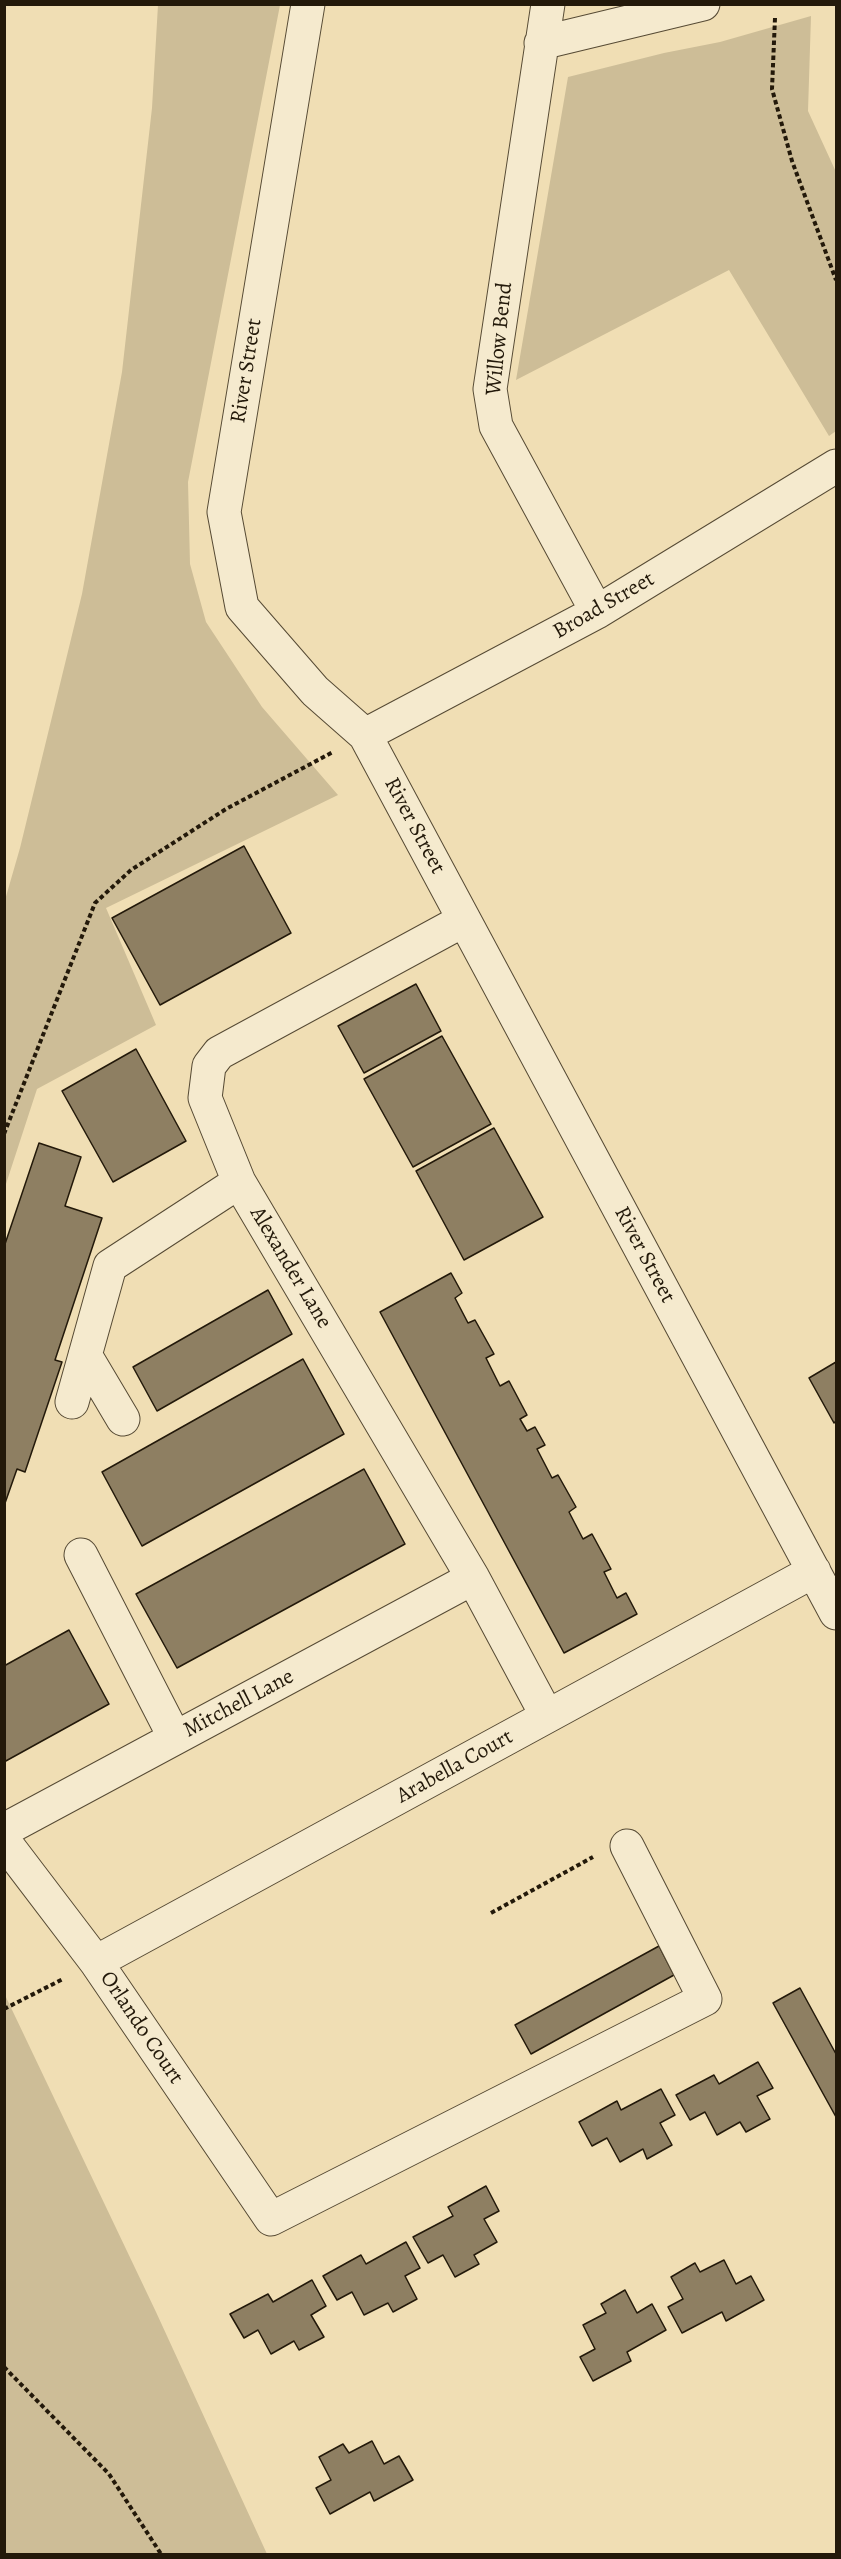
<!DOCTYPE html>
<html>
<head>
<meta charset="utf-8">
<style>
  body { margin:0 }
  #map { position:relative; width:841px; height:2559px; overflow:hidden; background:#f0deb4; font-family:Alegreya,serif }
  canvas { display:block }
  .frame { position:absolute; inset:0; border:6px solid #23190a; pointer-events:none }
</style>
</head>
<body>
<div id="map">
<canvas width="841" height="2559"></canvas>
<div class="frame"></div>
</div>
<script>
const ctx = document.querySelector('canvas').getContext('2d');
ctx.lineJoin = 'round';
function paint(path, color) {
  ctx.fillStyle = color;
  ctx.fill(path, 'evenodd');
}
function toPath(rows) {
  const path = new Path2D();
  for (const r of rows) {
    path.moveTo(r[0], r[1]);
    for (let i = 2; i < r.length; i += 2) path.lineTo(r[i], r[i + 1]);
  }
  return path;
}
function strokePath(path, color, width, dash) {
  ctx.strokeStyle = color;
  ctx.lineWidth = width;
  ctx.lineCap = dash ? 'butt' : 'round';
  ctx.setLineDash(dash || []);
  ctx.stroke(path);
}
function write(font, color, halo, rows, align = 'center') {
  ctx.font = font + ' Alegreya,serif';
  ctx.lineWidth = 4.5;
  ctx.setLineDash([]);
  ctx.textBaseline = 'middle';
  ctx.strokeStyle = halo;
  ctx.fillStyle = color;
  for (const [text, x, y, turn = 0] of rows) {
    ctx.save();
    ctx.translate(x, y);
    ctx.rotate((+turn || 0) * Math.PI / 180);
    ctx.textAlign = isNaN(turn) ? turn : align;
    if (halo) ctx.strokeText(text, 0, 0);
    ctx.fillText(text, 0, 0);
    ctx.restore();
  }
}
const green = toPath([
  [158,5,280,5,188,482,190,564,206,622,262,707,338,795,106,908,156,1025,37,1089,5,1187,5,900,20,848,82,594,122,372,152,108],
  [811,16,808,111,836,172,836,431,829,436,729,270,516,380,568,77,664,53,720,42],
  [4,1993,156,2312,267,2554,5,2554]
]);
const building = toPath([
  [244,846,291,933,160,1005,112,918,244,846],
  [416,984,441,1031,364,1073,338,1026,416,984],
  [442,1036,491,1124,413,1167,364,1079,442,1036],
  [136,1049,186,1141,113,1182,62,1091,136,1049],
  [494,1128,543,1217,464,1260,416,1171,494,1128],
  [39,1143,81,1157,65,1206,102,1218,55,1360,62,1362,25,1472,17,1469,4,1506,4,1247,39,1143],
  [451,1273,462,1293,455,1298,468,1323,475,1320,494,1354,486,1358,500,1386,509,1381,527,1415,520,1419,527,1431,535,1427,545,1445,537,1449,552,1478,558,1475,576,1507,569,1512,583,1539,592,1534,611,1569,604,1572,617,1598,626,1593,637,1614,564,1653,380,1312,451,1273],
  [268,1290,292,1334,157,1411,133,1367,268,1290],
  [303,1359,344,1434,142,1546,102,1472,303,1359],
  [836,1362,836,1421,834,1423,809,1378,836,1362],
  [364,1469,405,1544,177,1668,136,1594,364,1469],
  [69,1630,109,1704,4,1762,4,1666,69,1630],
  [659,1946,674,1975,531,2054,515,2025,659,1946],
  [800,1988,836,2054,836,2117,773,2003,800,1988],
  [758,2062,773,2088,757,2096,770,2119,746,2132,740,2122,717,2135,705,2112,690,2120,676,2095,714,2075,719,2084,758,2062],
  [661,2089,675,2115,660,2123,672,2145,647,2159,643,2149,620,2162,607,2138,592,2146,579,2122,617,2101,621,2110,661,2089],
  [486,2186,499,2211,484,2219,497,2242,474,2255,479,2264,455,2277,443,2255,428,2263,413,2237,453,2216,448,2207,486,2186],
  [406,2242,420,2268,405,2276,417,2299,393,2312,388,2303,364,2315,352,2292,337,2300,323,2276,361,2255,366,2264,406,2242],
  [724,2260,736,2284,751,2276,764,2300,726,2321,722,2312,682,2333,668,2307,683,2299,671,2277,695,2263,700,2272,724,2260],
  [312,2280,326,2306,311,2315,324,2337,299,2350,294,2341,271,2354,258,2330,244,2338,230,2314,268,2294,273,2302,312,2280],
  [625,2290,637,2313,652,2304,666,2330,627,2352,631,2361,593,2381,580,2357,595,2349,583,2325,606,2313,601,2304,625,2290],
  [372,2441,384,2464,399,2456,413,2480,374,2501,370,2492,330,2514,316,2488,331,2480,319,2457,343,2444,349,2453,372,2441]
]);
const path = toPath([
  [775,18,772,89,792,161,836,280],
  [4,1134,95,903,131,870,226,809,333,752],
  [491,1913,593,1857],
  [4,2009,63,1979],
  [4,2367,109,2474,161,2554]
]);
const minor = toPath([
  [308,4,224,512,242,607,315,691,365,735,836,1613],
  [548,4,490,389,496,426,597,612],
  [541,43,703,4],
  [365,735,597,612,836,466],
  [464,920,219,1053,209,1066,205,1098,239,1182,473,1578,547,1716],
  [85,1355,123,1419],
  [72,1402,110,1266,239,1182],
  [81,1555,175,1738],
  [4,1830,473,1578],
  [4,1841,96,1962,271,2219,705,1999,627,1846],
  [96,1962,814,1571]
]);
const streetNames = [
  ["Willow Bend",500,339,-84],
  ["River Street",247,371,-81],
  ["Broad Street",604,606,-30],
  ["River Street",414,826,62],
  ["River Street",644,1255,62],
  ["Alexander Lane",290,1268,59],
  ["Mitchell Lane",239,1704,-28],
  ["Arabella Court",455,1767,-29],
  ["Orlando Court",141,2028,56]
];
paint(green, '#cdbd97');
paint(building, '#8e7f62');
strokePath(building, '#23190a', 1.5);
strokePath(minor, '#564a34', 35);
strokePath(path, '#23190a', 4, [4.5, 3]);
strokePath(minor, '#f5eace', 33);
write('22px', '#23190a', '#f5eace', streetNames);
</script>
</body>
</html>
